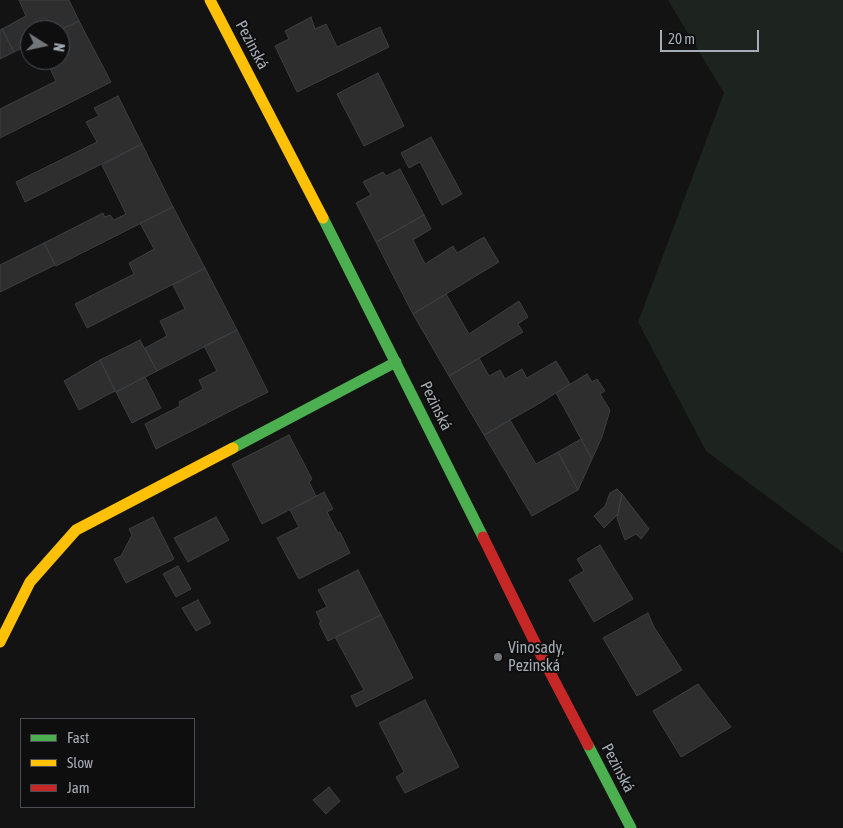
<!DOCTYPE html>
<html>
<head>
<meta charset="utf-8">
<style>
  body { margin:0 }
  #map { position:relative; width:843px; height:828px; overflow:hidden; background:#131314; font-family:"Asap Condensed",sans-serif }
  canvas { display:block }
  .legend { position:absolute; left:20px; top:718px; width:175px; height:90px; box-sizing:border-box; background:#0e0e0f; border:1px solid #4a4d51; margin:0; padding:6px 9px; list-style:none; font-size:15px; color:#a5acb3 }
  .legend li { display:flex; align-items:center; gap:10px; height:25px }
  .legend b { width:25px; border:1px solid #4a4d51 }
  .north { position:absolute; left:20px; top:20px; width:50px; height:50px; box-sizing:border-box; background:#0e0e0f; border:1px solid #4a4d51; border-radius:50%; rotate:100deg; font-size:14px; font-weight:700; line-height:20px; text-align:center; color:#a5acb3 }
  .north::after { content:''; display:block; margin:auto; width:18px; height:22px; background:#72767b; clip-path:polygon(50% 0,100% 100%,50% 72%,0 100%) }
  .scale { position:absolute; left:660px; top:30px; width:99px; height:22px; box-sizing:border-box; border:2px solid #a5acb3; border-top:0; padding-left:6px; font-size:15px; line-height:18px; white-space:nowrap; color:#a5acb3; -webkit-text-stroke:4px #0e0e0f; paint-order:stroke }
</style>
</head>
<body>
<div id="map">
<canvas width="843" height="828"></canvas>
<ul class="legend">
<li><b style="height:6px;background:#4caf50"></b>Fast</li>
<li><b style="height:6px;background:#ffc107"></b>Slow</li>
<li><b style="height:6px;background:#c62828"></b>Jam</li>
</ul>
<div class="north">N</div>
<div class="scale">20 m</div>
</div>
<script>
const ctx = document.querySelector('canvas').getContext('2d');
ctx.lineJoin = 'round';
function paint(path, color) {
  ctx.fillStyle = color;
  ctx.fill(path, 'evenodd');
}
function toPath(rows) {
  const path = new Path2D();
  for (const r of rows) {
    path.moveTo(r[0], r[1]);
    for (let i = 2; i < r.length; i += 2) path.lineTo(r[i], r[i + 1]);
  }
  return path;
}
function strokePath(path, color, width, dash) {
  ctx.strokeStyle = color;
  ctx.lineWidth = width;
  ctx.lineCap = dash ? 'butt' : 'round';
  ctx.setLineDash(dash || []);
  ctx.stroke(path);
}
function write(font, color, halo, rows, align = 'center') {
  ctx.font = font + ' "Asap Condensed",sans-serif';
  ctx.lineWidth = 4;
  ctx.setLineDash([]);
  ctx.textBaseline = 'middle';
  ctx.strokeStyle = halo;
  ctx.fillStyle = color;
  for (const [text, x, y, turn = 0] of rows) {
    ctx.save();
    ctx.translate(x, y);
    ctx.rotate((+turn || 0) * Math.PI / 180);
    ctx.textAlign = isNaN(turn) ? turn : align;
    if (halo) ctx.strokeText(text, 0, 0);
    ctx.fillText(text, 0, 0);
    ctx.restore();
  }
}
const green = toPath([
  [668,0,843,0,843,553,706,451,638,322,724,93]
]);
const building = toPath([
  [19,0,69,0,79,21,60,30,30,30,30,44,14,52,2,29,26,16,19,0],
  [311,17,315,29,326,24,337,47,380,27,389,47,297,92,275,46,289,39,285,31,311,17],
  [79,21,111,82,0,138,0,109,56,81,48,64,56,60,60,60,60,30,79,21],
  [2,29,14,52,0,59,0,30,2,29],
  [378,73,404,126,364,146,337,94,378,73],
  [118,96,142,144,25,202,16,182,97,142,86,122,99,116,94,108,118,96],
  [431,137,462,194,442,205,420,162,409,168,401,153,431,137],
  [142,144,173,207,56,266,44,243,103,213,105,217,110,215,114,220,126,214,102,165,142,144],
  [400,169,424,215,376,242,356,203,371,195,363,182,383,172,386,176,400,169],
  [173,207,205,268,87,328,75,304,134,274,129,263,154,249,140,223,173,207],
  [424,215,431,229,413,240,425,264,453,246,457,253,484,237,499,262,413,314,376,242,424,215],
  [44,243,55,265,0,292,0,265,44,243],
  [205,268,237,330,157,371,145,348,167,336,160,321,185,309,173,285,205,268],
  [446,294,469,334,519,301,528,317,518,324,523,332,449,376,413,314,446,294],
  [237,330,268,392,156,449,145,424,180,406,179,402,203,389,199,380,217,371,204,346,237,330],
  [140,340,157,371,116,392,100,360,140,340],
  [479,358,489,376,500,370,505,379,522,369,527,378,556,361,570,384,540,403,484,435,449,376,479,358],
  [100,360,115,391,79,410,64,381,100,360],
  [587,374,592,382,597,379,605,391,600,394,610,410,602,437,592,459,556,393,587,374],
  [145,377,161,408,132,423,116,392,145,377],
  [510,420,536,464,558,452,578,490,532,516,484,435,510,420],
  [289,435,312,479,309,482,316,496,262,524,232,464,289,435],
  [581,439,592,459,578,490,558,452,581,439],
  [617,489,622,494,618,514,604,528,594,516,605,506,610,493,617,489],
  [324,492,333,509,327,512,338,533,340,532,350,553,299,579,277,538,299,527,290,510,324,492],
  [622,494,649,529,641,539,636,534,625,540,617,518,622,494],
  [153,517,174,559,126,583,114,559,121,556,132,535,129,529,153,517],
  [216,517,229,540,188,562,174,538,216,517],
  [600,545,633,599,594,622,569,580,584,571,577,559,600,545],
  [178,566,191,589,176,597,163,574,178,566],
  [358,570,381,615,328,641,319,623,321,622,316,612,327,607,318,590,358,570],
  [198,600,211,623,196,631,182,608,198,600],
  [648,613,654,627,682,670,637,696,603,638,648,613],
  [381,615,413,678,356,707,351,696,364,690,335,637,381,615],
  [698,684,731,727,681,757,653,711,698,684],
  [425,700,459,767,405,793,396,777,404,772,379,723,425,700],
  [329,787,340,801,326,814,313,800,329,787]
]);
const fast = toPath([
  [323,218,483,537],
  [233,448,396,362],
  [588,745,631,828]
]);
const slow = toPath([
  [210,0,323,218],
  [0,642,30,582,76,530,233,448]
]);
const jam = toPath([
  [483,537,543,659,588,745]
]);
const markers = [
  [498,657,5,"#72767b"]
];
const streetNames = [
  ["Pezinská",252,45,62],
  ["Pezinská",436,406,64],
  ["Pezinská",618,768,62]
];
const poiNames = [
  ["Vinosady,",508,648],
  ["Pezinská",508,666]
];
paint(green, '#1d231e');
paint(building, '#2e2e2f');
strokePath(building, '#3c3e40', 1);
strokePath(fast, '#4caf50', 11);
strokePath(slow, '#ffc107', 11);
strokePath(jam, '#c62828', 11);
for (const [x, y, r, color] of markers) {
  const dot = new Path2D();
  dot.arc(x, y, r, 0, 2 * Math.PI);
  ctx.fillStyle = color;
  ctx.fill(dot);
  strokePath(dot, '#0e0e0f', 2);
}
write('16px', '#a5acb3', '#0e0e0f', streetNames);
write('16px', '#a5acb3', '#0e0e0f', poiNames, 'left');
</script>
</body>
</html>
